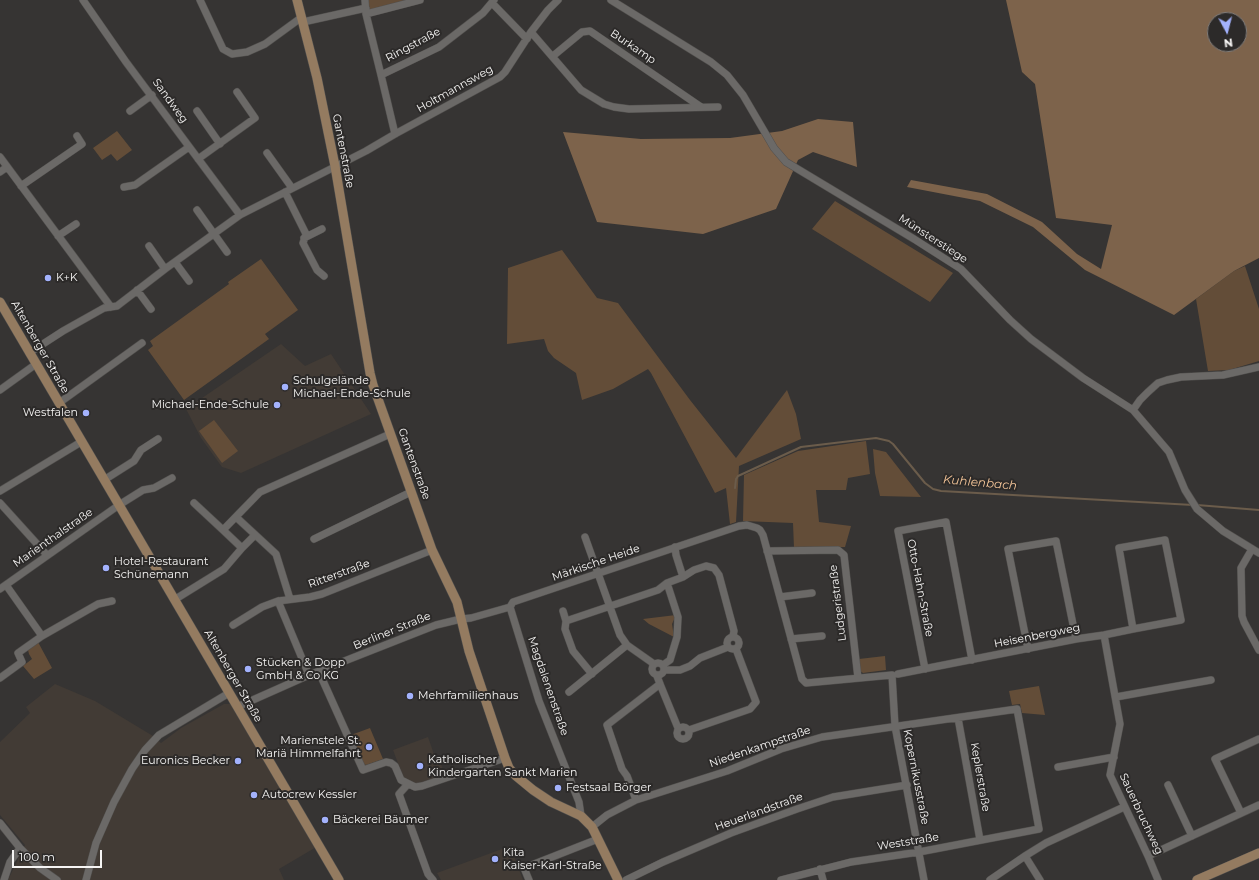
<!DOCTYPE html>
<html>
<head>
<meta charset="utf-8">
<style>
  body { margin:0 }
  #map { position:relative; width:1259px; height:880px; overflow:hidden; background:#363433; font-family:Montserrat,sans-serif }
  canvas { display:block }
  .north { position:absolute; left:1207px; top:12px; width:40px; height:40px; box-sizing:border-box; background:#2c2a29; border:1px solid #7d7b7a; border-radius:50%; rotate:173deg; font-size:11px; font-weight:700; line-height:16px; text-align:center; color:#f6f5f4 }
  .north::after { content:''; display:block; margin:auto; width:14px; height:18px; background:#a3b2fd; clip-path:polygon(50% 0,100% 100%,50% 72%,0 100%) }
  .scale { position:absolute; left:12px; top:850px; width:90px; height:18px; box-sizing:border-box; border:2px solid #f6f5f4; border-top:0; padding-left:5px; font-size:12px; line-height:14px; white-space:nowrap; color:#f6f5f4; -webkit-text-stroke:3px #2c2a29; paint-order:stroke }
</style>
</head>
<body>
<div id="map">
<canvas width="1259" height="880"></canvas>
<div class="north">N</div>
<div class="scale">100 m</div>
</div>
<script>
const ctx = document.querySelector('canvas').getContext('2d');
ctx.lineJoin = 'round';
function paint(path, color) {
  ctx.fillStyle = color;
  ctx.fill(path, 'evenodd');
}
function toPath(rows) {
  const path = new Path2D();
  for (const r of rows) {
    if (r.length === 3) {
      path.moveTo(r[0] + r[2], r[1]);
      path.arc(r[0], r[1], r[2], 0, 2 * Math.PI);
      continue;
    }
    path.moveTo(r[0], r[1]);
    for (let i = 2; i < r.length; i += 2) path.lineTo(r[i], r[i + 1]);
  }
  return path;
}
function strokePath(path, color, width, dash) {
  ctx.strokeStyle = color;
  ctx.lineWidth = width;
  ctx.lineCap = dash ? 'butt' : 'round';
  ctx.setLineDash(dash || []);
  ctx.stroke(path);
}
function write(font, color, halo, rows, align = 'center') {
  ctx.font = font + ' Montserrat,sans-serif';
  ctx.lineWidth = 4;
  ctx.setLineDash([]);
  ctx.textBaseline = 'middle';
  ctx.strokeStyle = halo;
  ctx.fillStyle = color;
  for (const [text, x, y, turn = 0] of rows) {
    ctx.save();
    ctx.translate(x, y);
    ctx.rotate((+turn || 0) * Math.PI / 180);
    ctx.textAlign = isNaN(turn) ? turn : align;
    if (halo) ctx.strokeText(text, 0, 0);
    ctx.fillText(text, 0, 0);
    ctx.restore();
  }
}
const built = toPath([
  [281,344,305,366,331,354,371,414,241,473,222,467,201,438,186,409],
  [55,684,95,701,153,736,161,743,181,728,224,704,235,704,318,846,279,869,284,880,8,880,25,845,0,815,0,742,30,713,26,707],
  [428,737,435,757,438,756,445,775,416,784,404,779,393,750],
  [510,846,523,880,441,880,437,873]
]);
const green = toPath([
  [367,0,417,0,368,13],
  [117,131,132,150,117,161,111,154,102,160,93,148],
  [835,201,953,273,930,302,812,229],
  [562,250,597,298,618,303,690,400,736,458,787,390,796,414,801,439,739,466,736,522,730,524,726,488,715,493,651,373,648,369,613,389,582,400,576,373,554,358,548,351,544,339,507,344,508,268],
  [261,259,298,310,265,334,269,339,184,400,148,350,153,346,150,341,229,284,228,282],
  [1245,266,1259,309,1259,361,1229,370,1208,371,1196,299,1234,271],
  [214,420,238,451,222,463,199,431],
  [866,441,870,474,848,478,846,490,816,490,819,522,851,526,845,547,794,548,793,523,743,521,744,475,798,451],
  [873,449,886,452,921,497,880,496,875,473],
  [676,615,672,624,674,637,649,624,643,619],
  [38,642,52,668,34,679,23,666,32,659,29,654,28,650],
  [885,656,886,670,863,673,860,671,859,659],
  [1039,686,1045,715,1022,713,1020,704,1012,705,1009,691],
  [370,728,383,759,366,765,362,763,351,735]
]);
const forest = toPath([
  [1006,0,1259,0,1259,258,1234,271,1174,315,1085,270,1033,227,980,201,907,187,911,180,987,194,1042,222,1077,254,1101,269,1112,225,1056,218,1035,84,1022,72],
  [1215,20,1239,20,1239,44,1215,44],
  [818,119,853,122,857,167,813,152,798,160,776,209,703,234,597,222,563,132,641,139,730,138,782,131]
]);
const stream = toPath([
  [735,488,736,479,738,476,801,447,876,438,889,441,893,444,925,483,933,489,941,491,1193,505],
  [1197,505,1259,510]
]);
const street = toPath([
  [83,0,126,62,240,215],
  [200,0,223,49,232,54,247,52,265,44,302,17],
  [365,0,366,14,381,75,439,47,483,13,494,0],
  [611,0,711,62,727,75,743,95,774,148,786,162,914,239,961,269,1010,320,1031,339,1083,378,1133,410,1169,452,1185,490,1197,509,1223,531,1259,553],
  [492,3,527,39],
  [366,14,420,0],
  [303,22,366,8],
  [531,32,581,90,604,104,614,107,629,109,718,107],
  [553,56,582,32,590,31,701,107],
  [381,75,395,134],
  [130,111,152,95],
  [197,111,220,144],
  [267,153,292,188],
  [0,157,111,307],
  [198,159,255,118,237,92],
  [0,172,7,167],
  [21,186,82,144,77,136],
  [124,187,135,185,189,147],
  [285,192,306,234,303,243,317,270,324,276],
  [197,210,227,252],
  [58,236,76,224],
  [304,238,322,229],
  [149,246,165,269],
  [175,262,189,281],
  [137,290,151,309],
  [29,353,63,331,104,308,117,306,165,269,240,215,366,151,395,134,500,77,505,72,531,32,548,10,558,0],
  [0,390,36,364],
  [59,403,142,343],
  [1133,410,1140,400,1148,392,1158,383,1167,380,1181,377,1223,375,1259,367],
  [104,480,134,461,141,450,158,439],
  [0,491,81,442],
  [0,503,47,555],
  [194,503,223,530],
  [236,517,276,554,290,599],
  [255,535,242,548,223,530,260,492,390,434],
  [585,537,620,635,627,645,654,664],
  [314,539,411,492],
  [675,547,676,555,683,577,694,570,706,566,714,568,719,575,734,631,733,636],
  [1252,549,1241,568,1242,616,1244,622,1259,650],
  [767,551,838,550,844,555,858,678],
  [6,585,42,636],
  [0,589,119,505,143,490,154,488,172,478],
  [780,597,812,593],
  [174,600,224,569,242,548],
  [278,601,309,675],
  [510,607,539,701,579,802,581,816],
  [563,611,566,621,565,629,573,651,592,674],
  [566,621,658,590,667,583,683,577],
  [233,625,262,607,278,601,310,597,322,594,432,550],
  [1104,635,1120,724,1110,775,1148,856,1158,880],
  [733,643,6],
  [791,639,822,636],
  [1028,649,1008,549,1056,541,1076,639],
  [658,669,6],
  [663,665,670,660,677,637,678,617,667,583],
  [925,669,898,531,946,522,972,660],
  [665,670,680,670,690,666,700,658,728,647],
  [319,672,363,770,386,762,391,763,395,766,401,780,415,787,422,786,505,758],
  [898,674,1076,639,1104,635,1133,629,1181,620,1165,540,1119,548,1133,629],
  [657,676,660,684,678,728],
  [0,678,22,662,18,653,42,636,98,604,112,601],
  [569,692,627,645],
  [1116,697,1211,680],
  [237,707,309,675,436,625,461,619,471,618,510,607,513,602,739,526,747,525,757,528,760,530,763,535,802,679,806,683,892,675,895,726,924,880],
  [958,718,980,840],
  [683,733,6],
  [689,730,750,709,756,702,736,649],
  [1058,767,1114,757],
  [408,784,399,794,428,874,433,880],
  [1168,785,1192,836],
  [636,800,627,776,622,769,607,725,660,684],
  [1241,813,1215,759,1259,739],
  [0,823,20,848,40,868,57,880],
  [592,827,607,815,636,800,727,771,781,749,822,737,1017,709,1039,829,919,852,851,862,781,880],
  [1025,856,1040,880],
  [1148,856,1259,805],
  [820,869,823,880],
  [4,880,10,862,20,848],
  [86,880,96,843,114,802,132,769,145,750,159,735,229,693],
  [529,880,524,868,598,839],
  [626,880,663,862,731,833,797,809,833,797,907,785],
  [990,880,1025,856,1046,843,1124,807]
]);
const secondary = toPath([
  [297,0,317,78,335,166,370,373,373,385,432,550,457,602,469,651,505,758,509,768,516,776,533,790,551,802,581,816,592,827,618,880],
  [0,302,339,880],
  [1197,880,1259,853]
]);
const markers = [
  [48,278,4,"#a3b2fd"],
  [285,387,4,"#a3b2fd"],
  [277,405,4,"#a3b2fd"],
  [86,413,4,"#a3b2fd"],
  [106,568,4,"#a3b2fd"],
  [248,669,4,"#a3b2fd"],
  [410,696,4,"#a3b2fd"],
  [369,747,4,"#a3b2fd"],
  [238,761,4,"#a3b2fd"],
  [420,766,4,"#a3b2fd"],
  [558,788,4,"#a3b2fd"],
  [254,795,4,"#a3b2fd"],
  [325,820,4,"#a3b2fd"],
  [495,859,4,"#a3b2fd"]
];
const streetNames = [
  ["Ringstraße",413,45,-28],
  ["Burkamp",633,47,34],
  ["Holtmannsweg",455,89,-29],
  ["Sandweg",170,101,54],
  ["Gantenstraße",343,151,79],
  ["Münsterstiege",933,239,33],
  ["Altenberger Straße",40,347,60],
  ["Gantenstraße",414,464,70],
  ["Marienthalstraße",53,538,-35],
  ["Märkische Heide",596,563,-19],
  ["Ritterstraße",339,574,-20],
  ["Otto-Hahn-Straße",920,588,79],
  ["Ludgeristraße",838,603,-97],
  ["Berliner Straße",392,631,-22],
  ["Heisenbergweg",1037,636,-11],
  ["Altenberger Straße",233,676,60],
  ["Magdalenenstraße",548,686,71],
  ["Niedenkampstraße",760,747,-19],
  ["Kopernikusstraße",916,777,79],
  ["Keplerstraße",980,777,80],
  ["Heuerlandstraße",759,812,-20],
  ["Sauerbruchweg",1141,814,65],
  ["Weststraße",908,842,-9]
];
const poiNames = [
  ["K+K",56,278],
  ["Schulgelände",293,381],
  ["Michael-Ende-Schule",293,394],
  ["Michael-Ende-Schule",269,405,"right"],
  ["Westfalen",78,413,"right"],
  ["Hotel-Restaurant",114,562],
  ["Schünemann",114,575],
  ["Stücken & Dopp",256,663],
  ["GmbH & Co KG",256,676],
  ["Mehrfamilienhaus",418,696],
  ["Marienstele St.",361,741,"right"],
  ["Mariä Himmelfahrt",361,754,"right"],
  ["Katholischer",428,760],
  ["Kindergarten Sankt Marien",428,773],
  ["Euronics Becker",230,761,"right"],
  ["Festsaal Börger",566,788],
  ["Autocrew Kessler",262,795],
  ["Bäckerei Bäumer",333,820],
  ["Kita",503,853],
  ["Kaiser-Karl-Straße",503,866]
];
const waterNames = [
  ["Kuhlenbach",980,483,5]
];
paint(built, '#423b35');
paint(green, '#634d38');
paint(forest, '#7d634b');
strokePath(stream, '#6b5c4b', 2);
strokePath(street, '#52504e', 8);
strokePath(secondary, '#52504e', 10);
strokePath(street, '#6b6967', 7);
strokePath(secondary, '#947b60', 9);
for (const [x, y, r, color] of markers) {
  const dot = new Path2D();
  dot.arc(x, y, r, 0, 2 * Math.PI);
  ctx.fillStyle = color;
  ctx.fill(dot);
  strokePath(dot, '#2c2a29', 1.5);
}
write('11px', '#f6f5f4', '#2c2a29', streetNames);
write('11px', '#f6f5f4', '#2c2a29', poiNames, 'left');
write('italic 12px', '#f3c498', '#2c2a29', waterNames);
</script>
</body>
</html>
